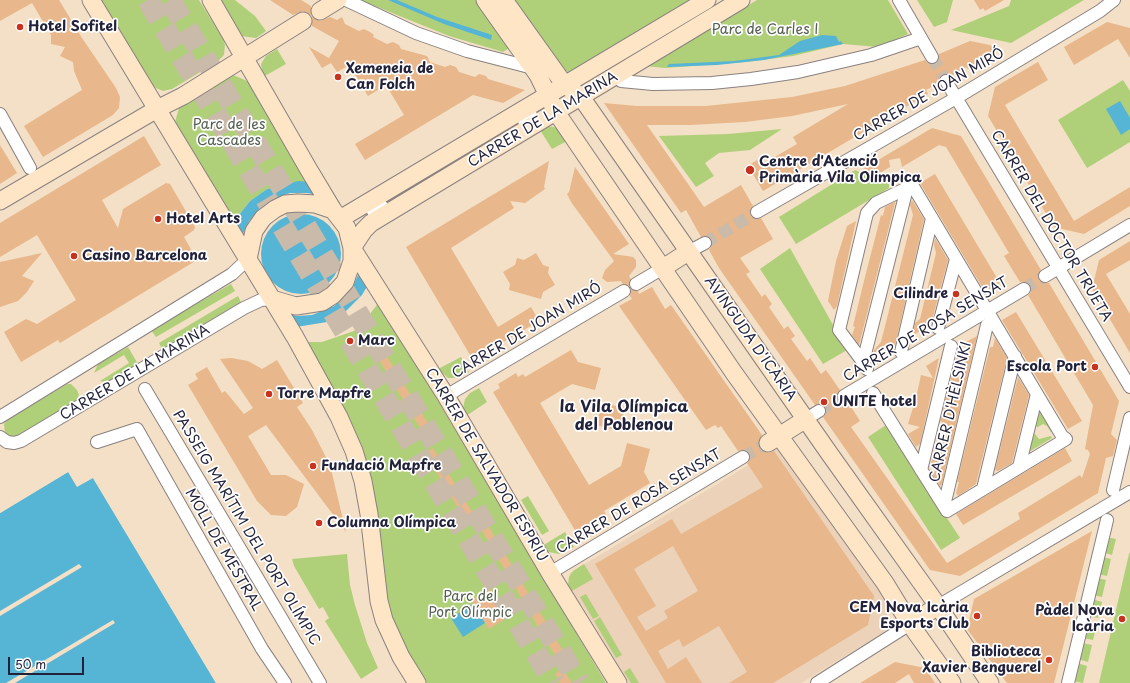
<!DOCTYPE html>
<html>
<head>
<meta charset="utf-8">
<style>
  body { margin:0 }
  #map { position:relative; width:1130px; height:683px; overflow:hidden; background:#f3e0c6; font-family:"Playpen Sans",sans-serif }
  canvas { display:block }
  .scale { position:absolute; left:8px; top:657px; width:76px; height:18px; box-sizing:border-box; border:2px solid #22223b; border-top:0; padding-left:5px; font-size:12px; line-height:14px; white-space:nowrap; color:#22223b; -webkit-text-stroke:3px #fff; paint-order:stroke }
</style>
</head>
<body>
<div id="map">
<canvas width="1130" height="683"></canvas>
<div class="scale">50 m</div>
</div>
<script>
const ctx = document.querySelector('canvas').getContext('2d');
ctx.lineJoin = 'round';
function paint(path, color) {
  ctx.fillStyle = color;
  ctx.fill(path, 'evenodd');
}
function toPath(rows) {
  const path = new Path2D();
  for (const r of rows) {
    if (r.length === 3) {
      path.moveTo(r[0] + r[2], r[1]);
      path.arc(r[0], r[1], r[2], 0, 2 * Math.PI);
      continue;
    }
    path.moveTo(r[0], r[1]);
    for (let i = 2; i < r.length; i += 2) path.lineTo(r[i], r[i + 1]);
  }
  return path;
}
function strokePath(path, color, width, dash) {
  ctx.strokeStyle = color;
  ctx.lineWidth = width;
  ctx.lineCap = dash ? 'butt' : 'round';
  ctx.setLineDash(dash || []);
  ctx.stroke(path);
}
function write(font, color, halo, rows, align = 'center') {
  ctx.font = font + ' "Playpen Sans",sans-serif';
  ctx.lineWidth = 3.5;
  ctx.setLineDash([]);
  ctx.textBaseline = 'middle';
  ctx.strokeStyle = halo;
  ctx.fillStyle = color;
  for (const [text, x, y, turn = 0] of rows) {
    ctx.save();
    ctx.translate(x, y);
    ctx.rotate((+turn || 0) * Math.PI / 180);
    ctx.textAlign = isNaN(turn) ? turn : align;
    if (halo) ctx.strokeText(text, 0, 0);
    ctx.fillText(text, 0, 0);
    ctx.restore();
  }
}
const built = toPath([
  [777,448,890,600,884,632,801,683,628,683,622,673,619,675,611,662,614,660,582,605,578,607,567,585,570,573]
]);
const green = toPath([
  [101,0,199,0,223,39,225,45,224,55,217,62,172,89,163,91,156,88,152,85,147,78],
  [217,0,235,0,255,16,266,31,256,38,241,36],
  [360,0,485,0,516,44,503,52,449,36],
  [511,0,694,0,571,72,562,71],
  [723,0,730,0,605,75,603,72],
  [757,0,888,0,908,34,878,47,843,44,793,56,746,62,665,68,646,66],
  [917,0,953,0,947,22,934,27],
  [1011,0,1084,0,1011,43,951,30,1009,6],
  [277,49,286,64,263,77,261,64,266,56],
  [233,75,245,80,251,85,309,182,288,182,267,189,250,201,239,215,235,225,175,122,179,108],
  [1123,80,1130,91,1130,142,1087,168,1058,120],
  [523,118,525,123,383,208,381,205],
  [547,126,559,128,569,140,552,149,540,130],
  [782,129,750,150,719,153,705,163,714,176,696,187,659,136,728,134],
  [855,170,864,174,874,182,889,173,889,188,796,244,779,217],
  [790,248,847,350,823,364,760,269],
  [231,284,235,291,156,337,151,330],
  [238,296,241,302,162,349,159,343],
  [380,301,454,428,606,683,424,683,404,647,392,617,383,575,323,373,308,342,322,342,354,331,366,319],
  [128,347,138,364,124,375,108,383,100,381,129,363,124,355,94,373,98,364],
  [461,357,469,372,466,374,455,378,448,378,438,369],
  [67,384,71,384,77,390,79,395,77,400,73,404,18,437,11,438,5,434,4,424,6,421],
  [479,388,487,402,466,416,463,408,465,399,470,393],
  [1039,406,1054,431,1051,432,1047,426,1043,424,1038,427,1032,426],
  [886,425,960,538,941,550,868,437],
  [1030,432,1035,434,1039,439,1051,436,1052,438,1027,453],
  [528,496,549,531,542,535,521,500],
  [565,532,574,547,559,554,549,552,542,546],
  [1106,537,1116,539,1112,555,1102,552],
  [1130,552,1130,683,1099,683,1129,554],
  [347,554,350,585,355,605,367,643,378,668,361,679,325,621,329,618,323,607,319,609,294,566,292,559],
  [1102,557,1111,559,1107,576,1098,574],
  [584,564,593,579,570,592,568,586,569,577,573,571],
  [1097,578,1106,580,1102,597,1093,595],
  [586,594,599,616,593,619,580,597],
  [1092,599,1102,602,1098,618,1088,616],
  [600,617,622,655,616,658,594,621],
  [1087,621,1097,623,1093,640,1083,638],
  [1082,643,1092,645,1088,662,1078,659],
  [1077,663,1087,666,1083,683,1073,681],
  [630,668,639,683,631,683,624,672]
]);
const water = toPath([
  [388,0,397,0,437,17,492,35,491,40,444,24],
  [822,35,836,36,839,42,841,41,843,44,764,60,717,65,667,67,669,64,734,61,779,55,800,41],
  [1120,101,1130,118,1130,129,1121,135,1106,109],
  [298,181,309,182,317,195,307,193,290,193,270,200,261,207,249,221,242,236,235,225,239,215,250,201,267,189],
  [301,254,40],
  [361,269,369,283,362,295,344,313,327,322,296,327,288,313,297,316,312,315,334,306,350,292],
  [68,472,77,487,93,478,216,683,0,683,0,513],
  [473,604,485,623,463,637,451,618]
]);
const pier = toPath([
  [67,471,68,472,0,513,0,511],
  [95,477,217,682,218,683,216,683,93,478],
  [79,564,82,567,0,616,0,611],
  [113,620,115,623,15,683,6,683]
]);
const building = toPath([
  [0,0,59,0,82,38,116,88,120,97,119,108,113,115,43,157,24,126,82,90,74,71,73,62,60,56,65,47,51,44,51,35,32,3,0,21],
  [270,0,301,0,311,6,311,15,303,11,293,15],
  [974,0,1004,0,985,11,983,8,980,10],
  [312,17,320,21,330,17,337,20,342,17,345,24,359,31,364,29,370,32,374,35,373,37,387,44,393,42,399,45,401,49,427,56,430,62,445,67,450,65,456,67,459,72,475,77,479,74,486,76,488,79,525,90,503,103,473,95,365,160,355,144,404,115,386,85,368,96,354,73,351,75,346,67,337,72,331,63,322,68,309,47,329,58,339,41,312,26],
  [1107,22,1130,28,1130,58,1118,39,1074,65,1064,47],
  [970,41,990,45,997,51,968,69,966,67,951,76,942,74,939,78,939,83,926,90,928,94,763,191,748,166,757,160,761,165,797,144,793,137,848,104,792,116,745,122,690,125,647,125,704,207,741,185,753,206,750,212,751,216,757,219,761,218,773,239,740,258,750,272,746,274,762,297,765,294,772,304,769,307,784,329,788,326,795,336,791,339,807,361,810,358,821,374,826,370,840,390,837,396,838,400,844,403,848,402,860,421,851,427,947,563,1020,519,1018,513,1080,475,1082,478,1090,454,1088,450,1085,449,1093,405,1028,295,1031,292,1031,286,1027,282,1020,282,1015,274,1004,256,1009,253,946,147,939,145,902,167,900,158,889,160,890,167,880,173,879,178,863,169,932,128,961,136,1041,270,1038,276,1039,280,1045,283,1049,283,1119,401,1111,434,1117,440,1113,456,1106,458,1098,493,960,576,930,570,823,417,826,411,825,407,819,404,815,405,719,268,709,250,712,244,711,239,706,236,701,237,686,210,681,213,604,103,637,106,706,106,792,97,845,86,925,60,929,64,935,64,939,60,939,54],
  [1038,62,1048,80,1005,105,1074,221,1130,187,1130,206,1084,234,1054,227,988,116,995,87],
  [144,136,161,165,102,200,118,228,123,209,166,183,170,184,195,227,194,230,184,237,197,260,60,343,58,340,21,362,4,332,26,319,37,324,76,300,37,235,0,257,0,223],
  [0,145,17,173,0,184],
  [549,161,544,187,545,189,525,203,510,201,514,208,451,248,498,327,531,307,539,321,473,360,406,247],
  [575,167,629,244,613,254,633,257,636,260,636,267,629,276,631,279,629,286,623,284,621,281,607,282,602,278,605,270,614,261,571,202,567,194,569,192],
  [935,174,1000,283,985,292,920,183],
  [912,200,924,219,895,346,871,360,874,350,881,342,913,215,910,205],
  [895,202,895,203,859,345,852,335,855,327,853,326,866,273,881,215,883,216,885,207],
  [856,221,837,306,834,310,828,301,836,261,847,226],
  [935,238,948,260,931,324,915,334,913,333,915,323,920,319,936,253,934,245],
  [1130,241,1130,260,1106,274,1130,314,1130,353,1092,289,1099,260],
  [42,253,22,276,34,281,27,292,18,301,0,307,0,262],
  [536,253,543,265,549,267,548,273,555,285,543,292,541,299,509,290,510,284,503,272,515,265,517,258,524,260],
  [652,287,665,309,671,305,762,435,758,443,760,449,768,453,774,451,874,596,868,625,773,683,729,683,747,672,719,626,683,647,679,639,658,651,668,669,686,657,702,683,666,683,595,564,672,519,681,534,763,487,747,463,750,457,749,453,743,450,738,451,721,426,718,428,715,425,706,430,619,306,632,299,630,296,631,289,638,291,639,294],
  [673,546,698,591,664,611,668,618,646,631,637,617,656,606,634,569],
  [1016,312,1082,421,1068,429,1002,320],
  [374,335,434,433,426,438,367,340],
  [977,336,942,484,940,486,932,473,943,466,931,463,940,432,939,432,942,421,940,422,953,370,959,352,971,355,964,343],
  [995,338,1007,358,976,484,958,496,956,493,959,482,957,482,990,347,993,347],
  [571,350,578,362,601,368,595,390,572,384,540,403,589,485,621,466,627,443,650,449,644,472,650,483,604,511,606,514,602,517,604,521,586,531,584,528,576,532,493,392,500,388,498,384,516,373,518,377,523,374,525,377],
  [231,358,248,361,262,369,277,360,303,403,297,407,312,430,330,465,346,532,266,425,248,436,271,475,286,475,304,484,297,507,286,516,271,515,257,501,188,385,198,379,195,374,207,367,222,393,225,391,244,414,253,408,220,359],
  [939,358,920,444,916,447,908,434,920,427,908,424,916,398,921,375,933,378,926,366],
  [1018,377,1029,395,1012,463,998,471,995,470],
  [602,403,625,408,619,431,596,425],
  [433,448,474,515,465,520,425,453],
  [1065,448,1072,461,963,525,956,514],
  [486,522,565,654,557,659,479,526],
  [1092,531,1054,683,1007,683,967,629,974,599],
  [490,589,507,618,489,629,471,600],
  [895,662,925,668,935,683,914,683,909,674,895,683,860,683],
  [562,668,572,683,560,683,555,674]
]);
const streetTunnel = toPath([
  [932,57,946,81],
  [705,243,757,212],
  [1024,289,1045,276],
  [819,411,844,396],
  [743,457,768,443]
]);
const highwayTunnel = toPath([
  [148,0,554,683],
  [170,0,579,683]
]);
const street = toPath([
  [346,0,416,33,467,51,533,68],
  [899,0,932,57],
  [617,75,621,81,653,84,712,83,751,79,798,72,871,55,921,38],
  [946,81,1130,387],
  [0,114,30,168],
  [530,114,533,118,525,123,523,118,530,114],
  [381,205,383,208,374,213,372,209,381,205],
  [757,212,956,98,1100,11,1114,0],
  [688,252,705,243],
  [1045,276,1130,225],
  [636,284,663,268],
  [938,328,956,259],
  [901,352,932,218],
  [863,362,839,330,867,213,876,203,907,188],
  [867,369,863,362,907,188,914,188,1062,436,1066,439,947,511,873,393],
  [145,389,320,683],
  [446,396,624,291],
  [844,396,1024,289],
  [0,417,232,274,248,259],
  [806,419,819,411],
  [0,437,7,442,14,443,21,441,244,308,261,300,272,299],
  [97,442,137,429,262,649,285,683],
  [1019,467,1037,394],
  [921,470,951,346],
  [983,489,1015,356],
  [1113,490,1130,418],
  [944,506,987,325],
  [550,573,743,457],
  [938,606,1130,492],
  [817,683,910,624],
  [1068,683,1107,520]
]);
const secondary = toPath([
  [91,0,295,337,339,417,354,451,363,481,369,514,379,601,384,620,401,657,417,683],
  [211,0,309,170,333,210,347,228,352,248,352,261,345,282,333,295,322,302,296,306,272,299],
  [485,0,538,75,556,112,734,373,885,583,910,624,952,683],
  [504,0,564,84,581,97,829,453,938,606,990,683],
  [320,11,338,0],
  [0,201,157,109,183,96,303,21],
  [340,219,707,0],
  [352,248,446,396,550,573,618,683],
  [352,248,364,230,371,223,741,0],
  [248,259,254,231,263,218,275,209,285,204,298,203,315,204,333,210],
  [663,268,688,252],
  [768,443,806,419],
  [910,624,938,606]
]);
const markers = [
  [20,27,4,"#c8321e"],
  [338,77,4,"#c8321e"],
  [750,170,5,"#c8321e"],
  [158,219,4,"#c8321e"],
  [74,256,4,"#c8321e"],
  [956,294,4,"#c8321e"],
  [350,341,4,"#c8321e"],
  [1095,367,4,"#c8321e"],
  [269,394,4,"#c8321e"],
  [824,402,4,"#c8321e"],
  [313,466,4,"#c8321e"],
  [319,523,4,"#c8321e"],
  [977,616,4,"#c8321e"],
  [1122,619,4,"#c8321e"],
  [1049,660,4,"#c8321e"]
];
const poiNames = [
  ["Hotel Sofitel",28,27],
  ["Xemeneia de",346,69],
  ["Can Folch",346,85],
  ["Centre d'Atenció",759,162],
  ["Primària Vila Olimpica",759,178],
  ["Hotel Arts",166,219],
  ["Casino Barcelona",82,256],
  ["Cilindre",948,294,"right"],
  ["Marc",358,341],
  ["Escola Port",1087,367,"right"],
  ["Torre Mapfre",277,394],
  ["UNITE hotel",832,402],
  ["Fundació Mapfre",321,466],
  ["Columna Olímpica",327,523],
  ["CEM Nova Icària",969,608,"right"],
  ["Esports Club",969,624,"right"],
  ["Pàdel Nova",1114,611,"right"],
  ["Icària",1114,627,"right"],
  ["Biblioteca",1041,652,"right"],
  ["Xavier Benguerel",1041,668,"right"]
];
const parkNames = [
  ["Parc de Carles I",765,30],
  ["Parc de les",229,125],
  ["Cascades",229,141],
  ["Parc del",470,597],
  ["Port Olímpic",470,613]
];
const streetNames = [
  ["CARRER DE JOAN MIRÓ",929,95,-30],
  ["CARRER DE LA MARINA",543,120,-31],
  ["CARRER DEL DOCTOR TRUETA",1051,226,59],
  ["CARRER DE ROSA SENSAT",926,330,-31],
  ["CARRER DE JOAN MIRÓ",527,331,-31],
  ["AVINGUDA D'ICÀRIA",750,339,55],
  ["CARRER DE LA MARINA",135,373,-31],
  ["CARRER D'HÈLSINKI",951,412,-77],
  ["CARRER DE SALVADOR ESPRIU",486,465,59],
  ["CARRER DE ROSA SENSAT",639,502,-31],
  ["PASSEIG MARÍTIM DEL PORT OLÍMPIC",246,528,59],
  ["MOLL DE MESTRAL",223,550,60]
];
const quarterNames = [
  ["la Vila Olímpica",624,408],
  ["del Poblenou",624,426]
];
paint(built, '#ebd2b8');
paint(green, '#afd079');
paint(water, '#56b5d5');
paint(pier, '#f3e0c6');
paint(building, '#e8b78b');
strokePath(streetTunnel, '#c9baaa', 12, [12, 6]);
strokePath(highwayTunnel, '#c9baaa', 22, [22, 11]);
strokePath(street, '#8a8180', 14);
strokePath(secondary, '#8a8180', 19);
strokePath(street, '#fff', 12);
strokePath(secondary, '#fde5c5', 17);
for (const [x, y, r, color] of markers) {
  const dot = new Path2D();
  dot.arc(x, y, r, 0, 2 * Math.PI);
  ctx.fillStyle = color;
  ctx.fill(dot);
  strokePath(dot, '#fff', 1.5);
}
write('bold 14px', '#22223b', '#fff', poiNames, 'left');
write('14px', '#535f51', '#fff', parkNames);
write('14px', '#22223b', '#fff', streetNames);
write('bold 16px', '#22223b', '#fff', quarterNames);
</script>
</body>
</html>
